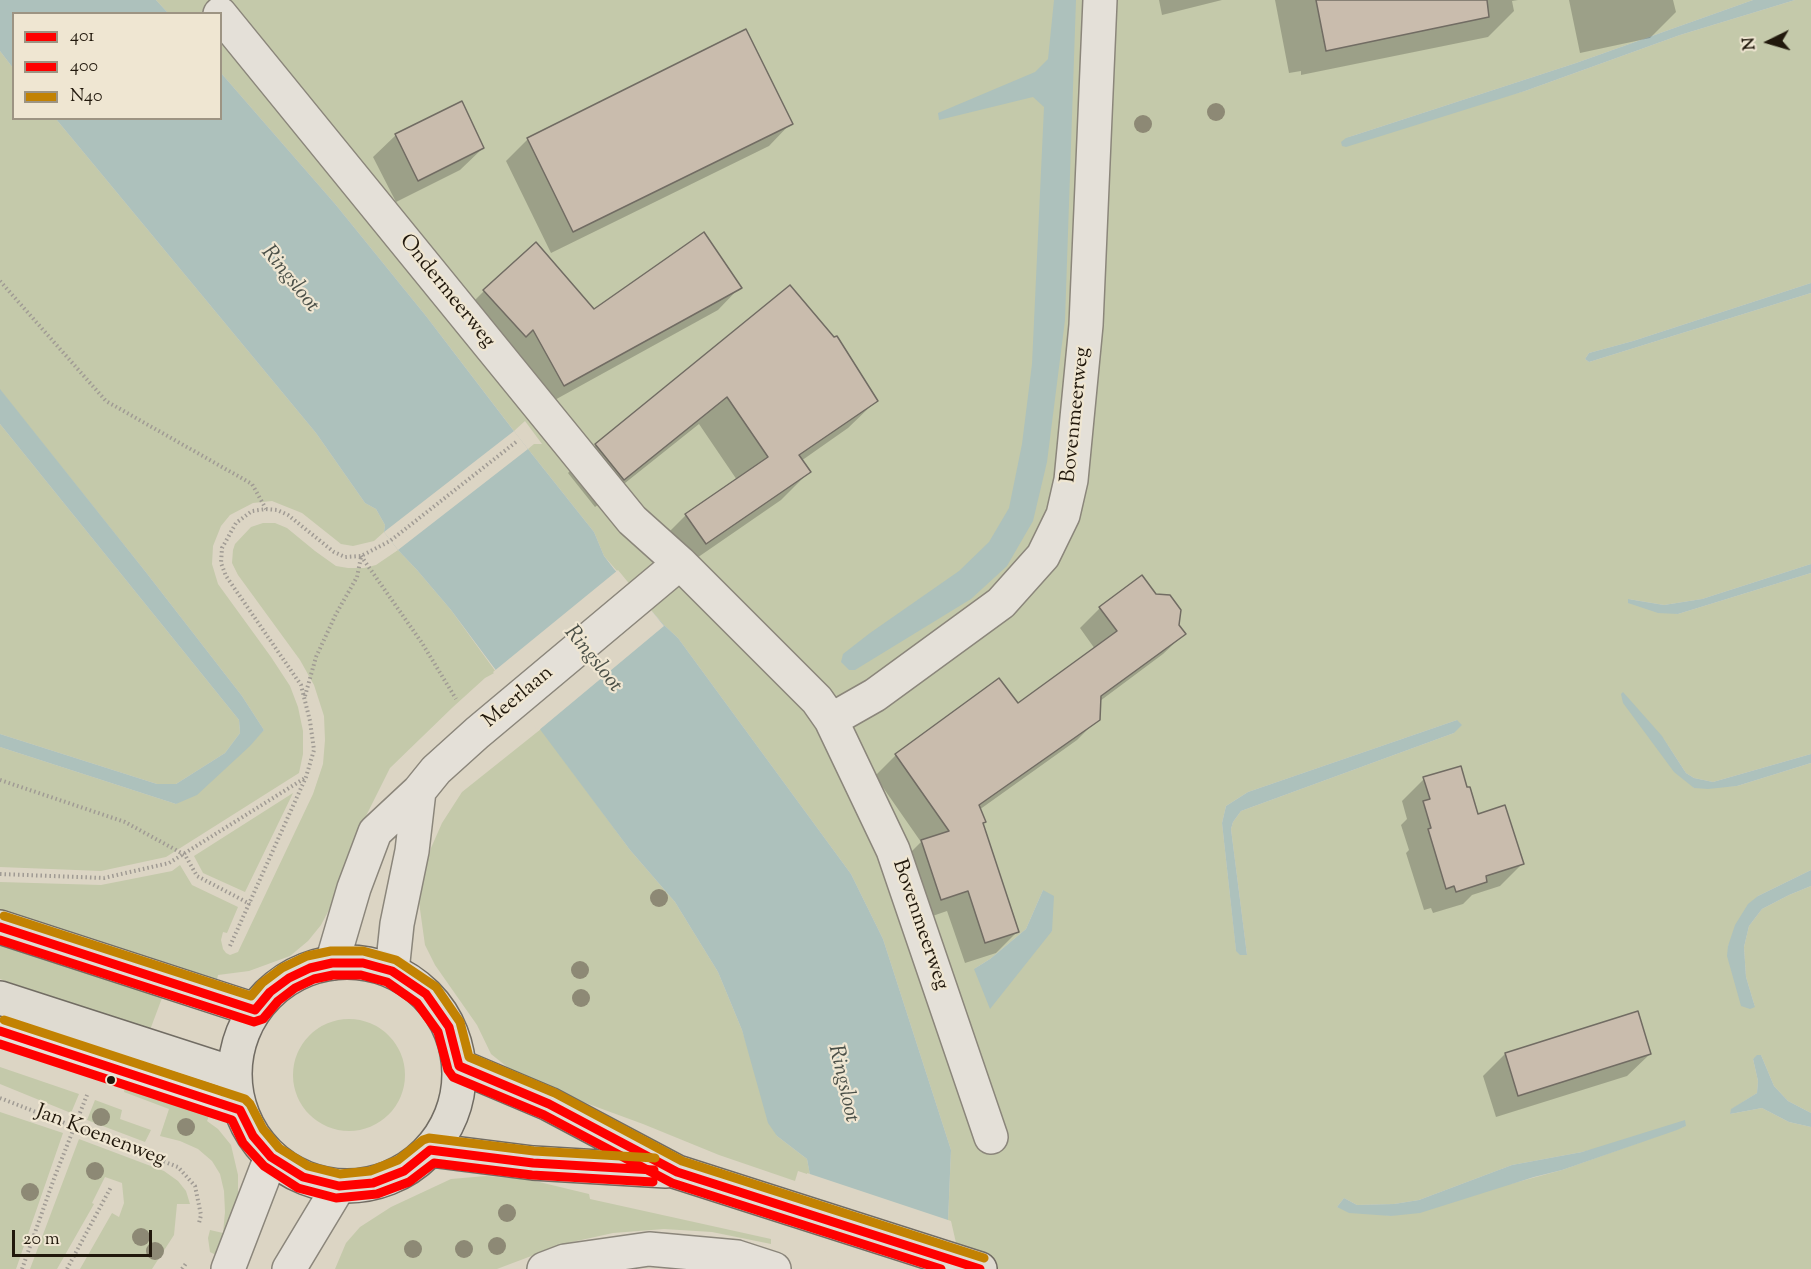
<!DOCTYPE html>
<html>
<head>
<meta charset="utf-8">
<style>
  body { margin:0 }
  #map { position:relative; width:1811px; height:1269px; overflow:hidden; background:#dcd5c4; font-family:"Sorts Mill Goudy",serif }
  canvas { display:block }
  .legend { position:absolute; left:12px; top:12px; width:210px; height:108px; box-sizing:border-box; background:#efe6d2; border:2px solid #9d9483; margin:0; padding:8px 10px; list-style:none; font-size:18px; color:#21180c }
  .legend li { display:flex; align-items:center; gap:12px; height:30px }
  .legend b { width:30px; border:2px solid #9d9483 }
  .north { position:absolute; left:1739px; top:12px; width:60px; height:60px; -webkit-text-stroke:4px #efe6d2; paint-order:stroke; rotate:265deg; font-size:16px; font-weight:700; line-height:24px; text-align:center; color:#21180c }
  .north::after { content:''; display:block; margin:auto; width:21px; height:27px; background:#21180c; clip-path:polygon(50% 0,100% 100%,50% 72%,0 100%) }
  .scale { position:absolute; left:12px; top:1230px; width:140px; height:27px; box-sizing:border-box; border:3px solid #21180c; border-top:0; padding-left:8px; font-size:18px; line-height:21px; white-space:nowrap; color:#21180c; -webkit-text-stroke:4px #efe6d2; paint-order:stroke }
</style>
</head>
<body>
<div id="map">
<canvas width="1811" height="1269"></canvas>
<ul class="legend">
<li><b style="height:8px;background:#f00"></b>401</li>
<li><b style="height:8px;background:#f00"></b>400</li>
<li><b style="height:8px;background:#c28203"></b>N40</li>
</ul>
<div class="north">N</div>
<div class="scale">20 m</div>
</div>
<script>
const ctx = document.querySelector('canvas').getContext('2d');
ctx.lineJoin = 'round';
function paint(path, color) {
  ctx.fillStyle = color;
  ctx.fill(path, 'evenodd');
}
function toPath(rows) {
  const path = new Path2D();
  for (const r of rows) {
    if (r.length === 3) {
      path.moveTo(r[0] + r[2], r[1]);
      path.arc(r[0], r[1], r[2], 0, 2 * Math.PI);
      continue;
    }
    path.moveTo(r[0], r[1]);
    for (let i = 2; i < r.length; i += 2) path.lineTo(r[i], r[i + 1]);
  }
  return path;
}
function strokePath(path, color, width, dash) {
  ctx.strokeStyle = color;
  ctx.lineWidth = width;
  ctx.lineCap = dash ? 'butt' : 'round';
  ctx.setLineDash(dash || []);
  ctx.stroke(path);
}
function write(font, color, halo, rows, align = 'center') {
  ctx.font = font + ' "Sorts Mill Goudy",serif';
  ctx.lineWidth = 4.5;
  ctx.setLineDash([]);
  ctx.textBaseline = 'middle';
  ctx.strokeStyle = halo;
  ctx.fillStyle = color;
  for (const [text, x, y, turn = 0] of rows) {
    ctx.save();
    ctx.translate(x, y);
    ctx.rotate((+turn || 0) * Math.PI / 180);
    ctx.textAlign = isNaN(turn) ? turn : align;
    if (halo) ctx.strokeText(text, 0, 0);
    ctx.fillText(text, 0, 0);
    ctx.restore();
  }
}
const green = toPath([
  [156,0,1753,0,1576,63,1346,138,1525,91,1680,35,1795,0,1811,0,1811,283,1633,341,1589,353,1585,359,1589,362,1811,293,1811,564,1702,599,1664,605,1628,599,1678,614,1811,573,1811,754,1713,782,1694,778,1686,773,1662,736,1694,788,1737,786,1811,763,1811,870,1758,896,1728,946,1755,1007,1746,977,1744,947,1749,926,1762,909,1789,895,1811,886,1811,1113,1788,1101,1774,1086,1761,1055,1753,1059,1758,1081,1757,1093,1732,1109,1730,1114,1762,1108,1789,1122,1811,1127,1811,1269,959,1269,948,1221,951,1150,883,939,851,874,678,638,664,625,604,556,594,532,528,449,534,444,542,444,525,421,514,431,426,316,336,205,221,73,220,14,168,13],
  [1457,720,1454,733,1241,811,1233,822,1231,829,1247,955,1236,950,1222,823,1226,806,1248,792],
  [1043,890,1052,931,974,969,990,959,1026,929],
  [1686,1126,1562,1170,1391,1216,1337,1207,1344,1198,1357,1205,1394,1204,1419,1200,1512,1165,1582,1152],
  [0,51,13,68,14,118,56,119,316,433,365,503,376,509,385,525,384,532,374,541,353,546,341,544,302,513,272,501,253,503,230,515,221,526,213,546,212,564,218,584,271,657,290,686,298,707,303,731,303,754,299,773,166,857,101,871,0,867,0,747,176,804,264,730,242,696,145,571,0,390],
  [0,424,239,720,240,733,225,753,176,784,157,784,0,734],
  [263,523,275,523,287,528,315,551,336,566,348,568,364,568,376,565,398,550,417,570,451,610,496,672,485,678,453,707,390,768,365,818,336,905,331,906,321,925,308,941,290,956,249,971,218,975,217,980,171,969,0,909,0,882,101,885,172,871,180,865,192,885,238,907,227,933,223,932,221,940,223,949,226,953,230,955,238,952,313,794,323,764,325,740,324,716,314,685,300,660,238,575,232,563,233,550,235,544,251,527],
  [541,729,630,850,675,902,718,972,742,1030,777,1136,807,1159,810,1175,798,1171,795,1181,719,1155,643,1124,515,1077,516,1074,491,1054,477,1025,435,965,425,945,419,902,416,902,431,848,442,823,462,792],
  [293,793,245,892,203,873,194,856],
  [0,944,162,998,150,1030,0,979],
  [349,1075,56],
  [0,1067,79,1094,71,1113,0,1084],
  [125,1088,209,1116,207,1121,218,1129,231,1145,238,1175,238,1201,222,1258,210,1252,208,1238,210,1230,223,1233,225,1212,224,1191,220,1174,212,1161,198,1149,180,1141,160,1136,169,1109,124,1092],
  [95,1100,122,1110,120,1119,151,1130,145,1142,87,1120],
  [0,1112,63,1133,16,1269,0,1269],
  [79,1139,164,1171,178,1181,186,1191,190,1204,177,1204,174,1235,152,1269,80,1269,112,1213,119,1217,124,1203,122,1183,105,1177,92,1203,94,1204,57,1269,30,1269],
  [510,1175,589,1194,590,1199,771,1239,771,1244,712,1232,664,1229,613,1233,563,1244,497,1269,335,1269,346,1243,360,1227,391,1207,451,1179,486,1176,508,1178]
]);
const water = toPath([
  [0,0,156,0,168,13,14,14,13,68,0,51],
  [1054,0,1076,0,1065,320,1047,462,1033,521,1007,566,971,599,855,670,849,670,841,662,843,654,870,633,959,571,989,542,1009,508,1022,444,1032,364,1044,107,1033,97,939,120,938,113,1035,72,1048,59],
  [1753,0,1795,0,1680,35,1525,91,1346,147,1342,146,1341,142,1346,138,1576,63],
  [221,73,336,205,426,316,520,439,594,532,604,556,614,569,664,625,678,638,851,874,883,939,951,1150,948,1221,810,1175,807,1159,777,1136,768,1123,742,1030,718,972,675,902,630,850,451,610,417,570,398,550,384,532,385,525,376,509,365,503,316,433,56,119,220,118],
  [1811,283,1811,293,1589,362,1585,359,1589,353,1633,341],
  [0,389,145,571,242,696,264,730,250,746,197,795,176,804,0,747,0,734,157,784,176,784,225,753,240,733,239,720,0,424],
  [1811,564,1811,573,1678,614,1658,613,1628,603,1628,599,1664,605,1702,599],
  [1623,692,1662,736,1686,773,1694,778,1713,782,1811,754,1811,763,1737,786,1708,789,1694,788,1674,772,1623,703,1621,694],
  [1457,720,1462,725,1454,733,1241,811,1233,822,1231,829,1247,955,1240,955,1236,951,1222,823,1226,806,1248,792],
  [1811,870,1811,886,1789,895,1762,909,1749,926,1744,947,1746,977,1755,1007,1750,1009,1741,1006,1727,956,1728,946,1735,925,1748,904,1758,896],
  [1043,890,1054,896,1052,931,990,1009,974,969,990,959,1026,929],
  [1757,1055,1761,1055,1774,1086,1788,1101,1811,1113,1811,1127,1789,1122,1762,1108,1730,1114,1731,1109,1757,1093,1758,1081,1753,1059],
  [1685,1120,1686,1126,1677,1130,1562,1170,1534,1177,1420,1213,1391,1216,1349,1213,1337,1207,1344,1198,1357,1205,1394,1204,1419,1200,1512,1165,1582,1152]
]);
const pier = toPath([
  [514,431,528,449,398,550,384,532],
  [618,570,664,626,538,731,493,672],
  [807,1173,951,1221,962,1269,829,1269]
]);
const shadow = toPath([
  [1159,0,1222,0,1162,15],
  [1275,0,1518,0,1512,1,1514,11,1488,37,1301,75,1301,71,1289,73],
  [1569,0,1673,0,1676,12,1650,38,1580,53],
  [791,123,769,146,551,253,506,161,528,139],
  [396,135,483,148,460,170,396,202,373,157],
  [740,287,718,310,542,407,462,313,484,291,594,311],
  [790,287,876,401,848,428,801,461,809,472,781,500,678,571,658,543,686,515,737,480,699,424,595,507,568,473,596,445],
  [1100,608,1177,625,1184,634,1163,654,1100,701,1098,719,1077,740,979,810,1017,932,996,953,965,963,947,911,921,920,901,862,921,842,875,776,896,755,1017,705,1095,649,1080,628],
  [1424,779,1477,816,1522,864,1500,886,1472,895,1463,904,1433,913,1431,908,1424,910,1406,853,1409,850,1401,825,1407,819,1402,801],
  [1505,1054,1650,1054,1627,1076,1496,1117,1483,1076]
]);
const building = toPath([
  [1316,0,1487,0,1489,17,1326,51,1316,0],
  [746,29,793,124,573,232,527,138,746,29],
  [462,101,484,148,418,181,395,134,462,101],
  [704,232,742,288,564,386,533,330,526,337,483,290,536,242,594,309,704,232],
  [790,285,834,337,837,336,878,401,799,455,811,472,706,544,685,514,768,457,727,397,624,480,595,444,790,285],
  [1142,575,1156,594,1170,595,1181,610,1179,625,1186,634,1101,696,1100,720,979,805,986,822,983,823,1019,932,985,943,968,891,941,900,921,840,949,831,895,754,999,678,1018,703,1117,631,1099,607,1142,575],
  [1461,766,1467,787,1470,787,1478,814,1505,805,1524,864,1486,876,1487,882,1456,892,1454,886,1446,889,1428,829,1431,828,1423,801,1430,799,1423,777,1461,766],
  [1638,1011,1651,1054,1518,1096,1505,1053,1638,1011]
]);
const path = toPath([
  [0,281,106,401,252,484,266,509],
  [361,556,422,643,456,699],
  [305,696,316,657,336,614,357,577,361,557],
  [0,780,125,822,185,855,197,876,250,904],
  [0,874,104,878,169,863,305,778],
  [230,946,306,777,314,750,310,721,301,685,226,576,221,563,222,548,236,523,252,511,266,509,277,510,288,515,334,552,345,557,361,556,390,541,516,442],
  [0,1098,178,1167,195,1186,201,1215,199,1223],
  [22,1269,55,1176,87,1095],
  [67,1269,111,1187],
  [182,1269,187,1262]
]);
const service = toPath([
  [0,1031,240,1110]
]);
const minor = toPath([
  [220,14,632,520,680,563,817,700,831,720,893,850,991,1137],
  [831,720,875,695,1001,603,1043,556,1063,515,1071,480,1086,325,1100,0],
  [332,963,354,888,375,832,419,791,436,770,477,733,680,563],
  [392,971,397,924,412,851,419,791],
  [228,1269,271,1157],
  [289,1269,339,1186],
  [544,1269,565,1261,649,1249,737,1257,774,1269]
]);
const primary = toPath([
  [0,927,255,1010],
  [347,1074,112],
  [0,998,235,1074],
  [459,1066,549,1104,677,1172,980,1269],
  [430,1150,533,1163,666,1171]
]);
const bus1 = toPath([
  [0,927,255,1010,270,992,289,978,310,968,332,963,363,963,392,971,426,994,449,1027,459,1066,549,1104,677,1172,980,1269],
  [0,1031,240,1110,253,1136,271,1157,303,1177,339,1186,373,1183,404,1171,430,1150,533,1163,654,1170]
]);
const bus2 = toPath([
  [0,940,254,1022,263,1019,278,1001,295,988,314,979,333,975,361,975,387,982,417,1003,438,1032,448,1070,453,1077,544,1115,672,1183,941,1269],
  [0,1044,232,1120,243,1143,264,1166,298,1188,336,1198,377,1194,409,1182,434,1163,532,1175,653,1182]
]);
const bus3 = toPath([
  [4,916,251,996,262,983,282,968,307,956,331,951,363,951,396,960,436,987,460,1022,469,1057,555,1093,682,1161,984,1258],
  [4,1020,245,1099,250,1104,263,1129,279,1148,308,1166,340,1174,370,1171,398,1160,423,1140,429,1138,534,1151,655,1158]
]);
const trees = [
  [1216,112],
  [1143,124],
  [659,898],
  [580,970],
  [581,998],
  [101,1117],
  [186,1127],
  [95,1171],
  [30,1192],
  [507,1213],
  [141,1237],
  [497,1246],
  [413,1249],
  [464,1249],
  [155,1251]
];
const markers = [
  [111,1080,5,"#21180c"]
];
const streetNames = [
  ["Ondermeerweg",446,292,51],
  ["Bovenmeerweg",1077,415,-84],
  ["Meerlaan",519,698,-40],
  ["Bovenmeerweg",919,925,71],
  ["Jan Koenenweg",100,1137,21]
];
const waterNames = [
  ["Ringsloot",289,280,51],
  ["Ringsloot",592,660,51],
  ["Ringsloot",842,1084,77]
];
paint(green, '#c4c9aa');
paint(water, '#adc1bc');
paint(pier, '#dcd5c4');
paint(shadow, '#0003');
paint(building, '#c9bcad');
strokePath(building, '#716c63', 1.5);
strokePath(service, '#8b867b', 22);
strokePath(minor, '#8b867b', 36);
strokePath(primary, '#716c63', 36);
strokePath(path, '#a09b94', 4, [1.5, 3]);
strokePath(service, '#e4e0d8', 20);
strokePath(minor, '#e4e0d8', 33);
strokePath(primary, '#dfdbd1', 33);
strokePath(bus1, '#f00', 9);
strokePath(bus2, '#f00', 9);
strokePath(bus3, '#c28203', 9);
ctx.fillStyle = '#8d8975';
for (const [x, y] of trees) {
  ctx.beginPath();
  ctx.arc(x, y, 9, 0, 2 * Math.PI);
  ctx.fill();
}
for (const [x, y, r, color] of markers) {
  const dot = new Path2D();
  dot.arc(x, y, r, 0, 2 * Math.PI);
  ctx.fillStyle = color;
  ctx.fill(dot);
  strokePath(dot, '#efe6d2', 2);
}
write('21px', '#21180c', '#efe6d2', streetNames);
write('italic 22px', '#4b5048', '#efe6d2', waterNames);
</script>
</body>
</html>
